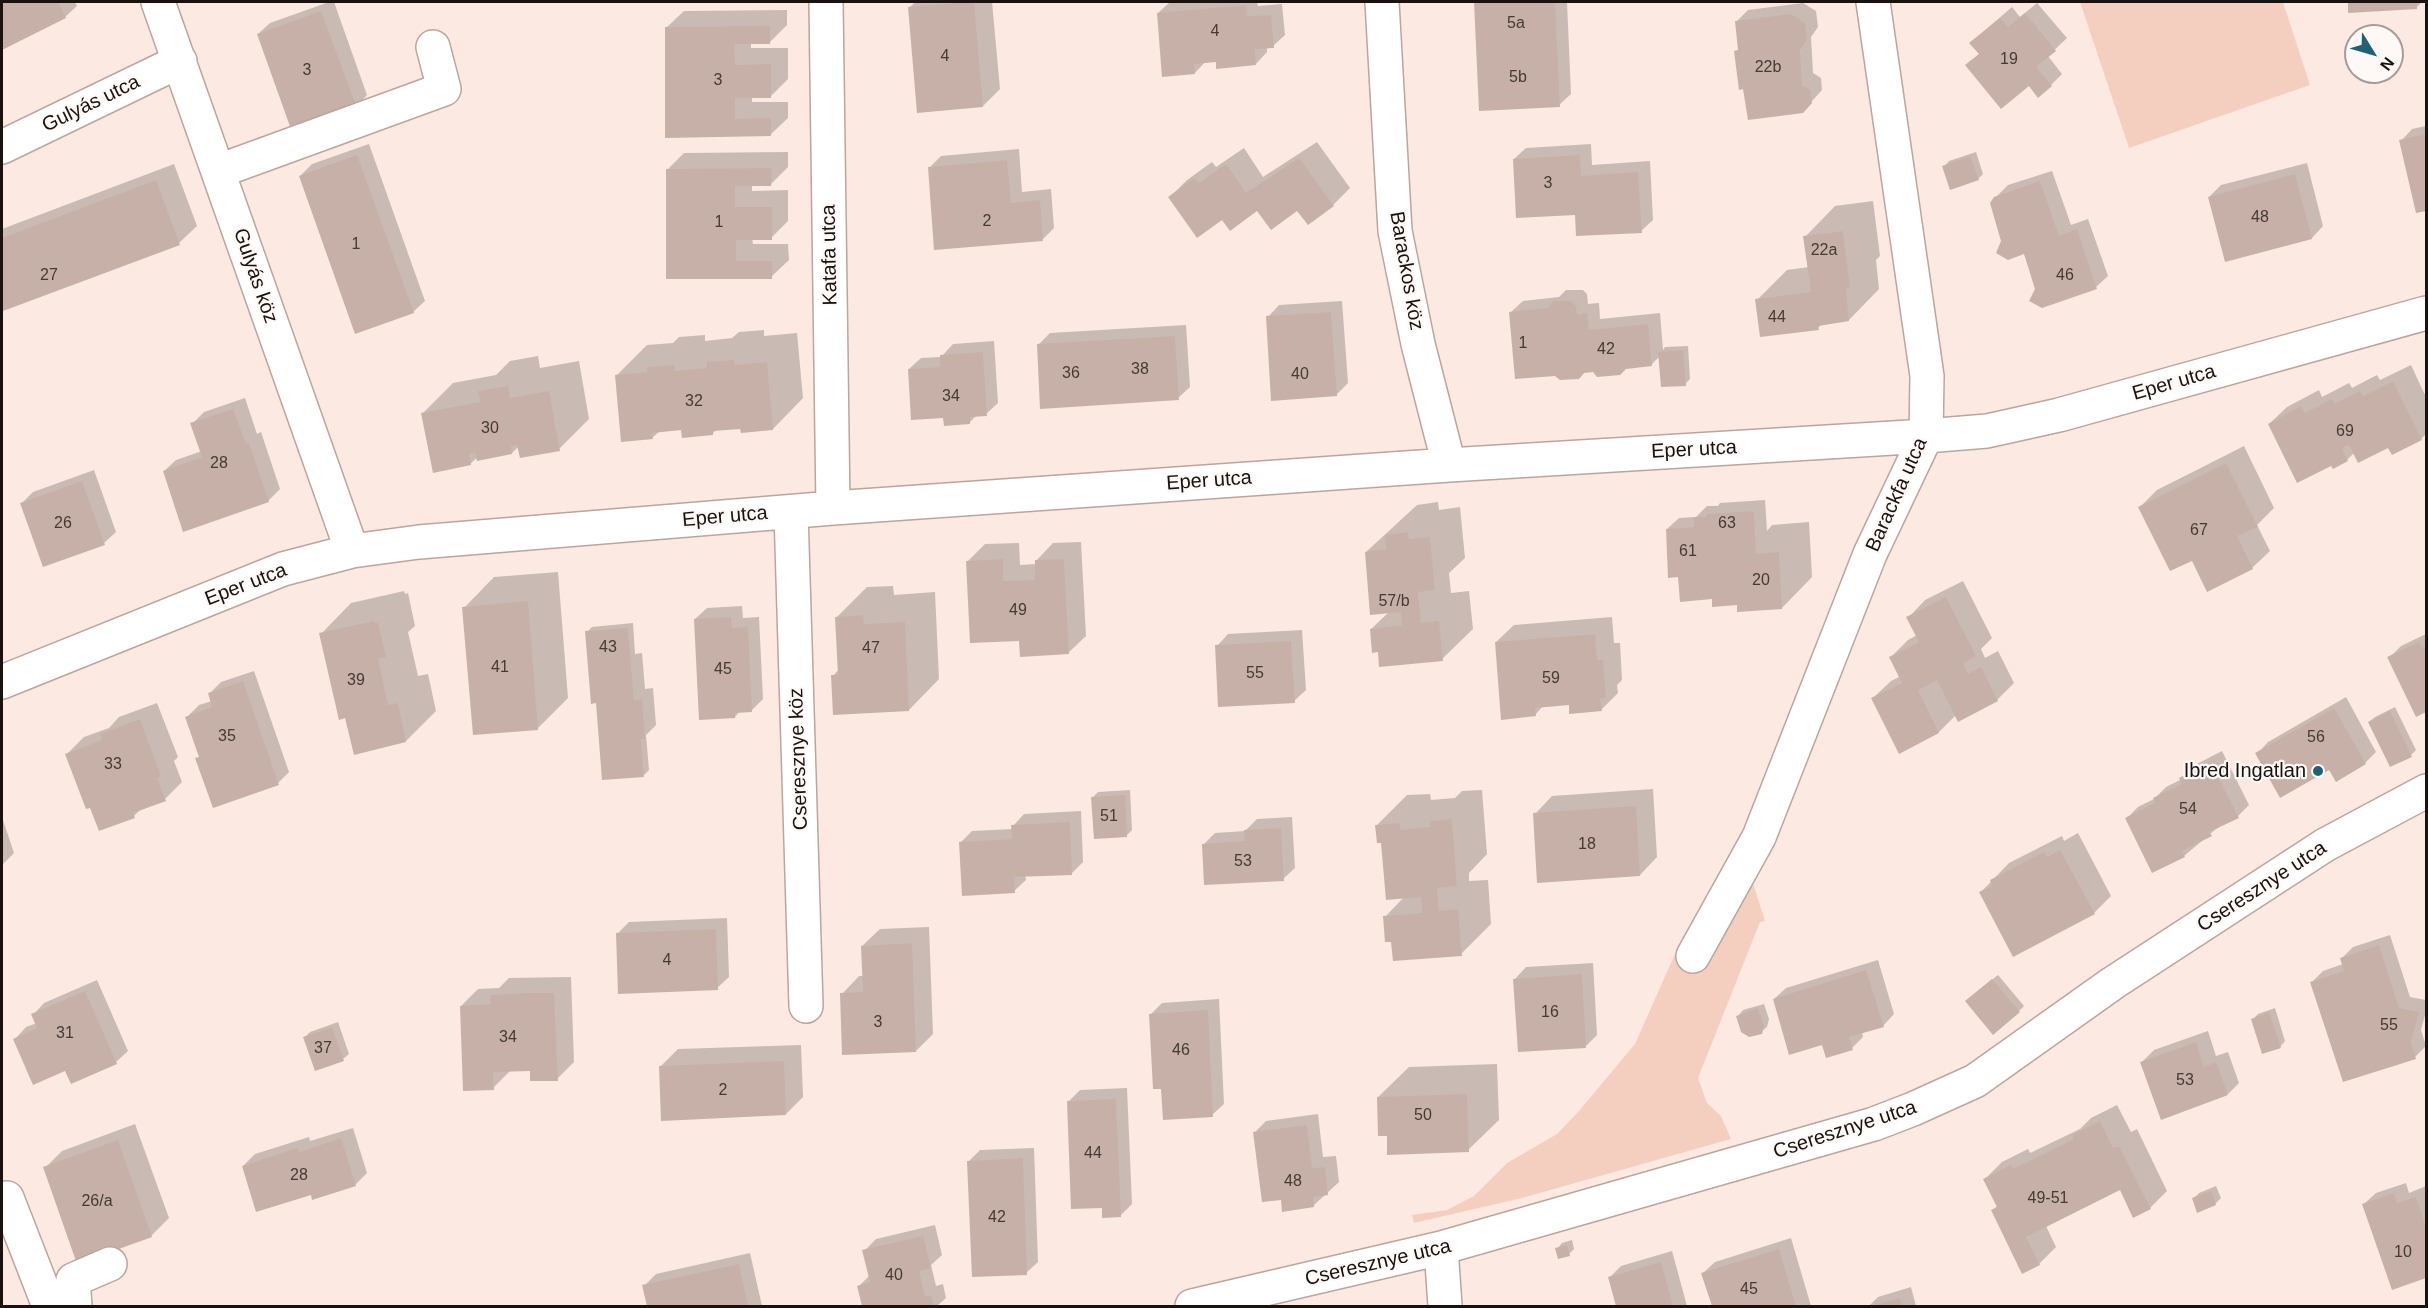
<!DOCTYPE html>
<html>
<head>
<meta charset="utf-8">
<style>
  body { margin:0 }
  #map { position:relative; width:2428px; height:1308px; overflow:hidden; background:#fce9e1; font-family:Helvetica,sans-serif }
  canvas { display:block }
  .frame { position:absolute; inset:0; border:3px solid #1a120f; pointer-events:none }
  .north { position:absolute; left:2344px; top:24px; width:60px; height:60px; box-sizing:border-box; background:#fef9f7; border:2px solid #a39d9a; border-radius:50%; rotate:127deg; font-size:16px; font-weight:700; line-height:24px; text-align:center; color:#1a120f }
  .north::after { content:''; display:block; margin:auto; width:21px; height:27px; background:#1e6275; clip-path:polygon(50% 0,100% 100%,50% 72%,0 100%) }
</style>
</head>
<body>
<div id="map">
<canvas width="2428" height="1308"></canvas>
<div class="frame"></div>
<div class="north">N</div>
</div>
<script>
const ctx = document.querySelector('canvas').getContext('2d');
ctx.lineJoin = 'round';
function paint(path, color) {
  ctx.fillStyle = color;
  ctx.fill(path, 'evenodd');
}
function toPath(rows) {
  const path = new Path2D();
  for (const r of rows) {
    path.moveTo(r[0], r[1]);
    for (let i = 2; i < r.length; i += 2) path.lineTo(r[i], r[i + 1]);
  }
  return path;
}
function strokePath(path, color, width, dash) {
  ctx.strokeStyle = color;
  ctx.lineWidth = width;
  ctx.lineCap = dash ? 'butt' : 'round';
  ctx.setLineDash(dash || []);
  ctx.stroke(path);
}
function write(font, color, halo, rows, align = 'center') {
  ctx.font = font + ' Helvetica,sans-serif';
  ctx.lineWidth = 4.5;
  ctx.setLineDash([]);
  ctx.textBaseline = 'middle';
  ctx.strokeStyle = halo;
  ctx.fillStyle = color;
  for (const [text, x, y, turn = 0] of rows) {
    ctx.save();
    ctx.translate(x, y);
    ctx.rotate((+turn || 0) * Math.PI / 180);
    ctx.textAlign = isNaN(turn) ? turn : align;
    if (halo) ctx.strokeText(text, 0, 0);
    ctx.fillText(text, 0, 0);
    ctx.restore();
  }
}
const green = toPath([
  [2080,2,2283,2,2310,85,2129,148],
  [1751,877,1765,921,1760,922,1698,1078,1707,1103,1721,1116,1731,1139,1522,1198,1414,1223,1412,1215,1447,1210,1474,1196,1507,1163,1557,1134,1579,1111,1635,1044,1675,954,1702,958]
]);
const shadow = toPath([
  [2,2,75,2,77,6,65,17,2,48],
  [329,2,334,2,367,95,356,107,258,34,270,23],
  [915,2,992,2,1000,89,983,106,910,7],
  [1170,2,1257,2,1258,6,1282,4,1285,35,1273,46,1267,47,1267,52,1256,64,1206,61,1195,73,1158,13],
  [1476,2,1567,2,1571,94,1559,105,1481,109],
  [2349,2,2422,2,2417,7,2350,12],
  [1803,3,1816,11,1818,27,1811,37,1813,73,1821,78,1822,90,1803,111,1745,88,1735,52,1740,48,1737,21,1748,10],
  [2037,3,2067,38,2048,56,2062,74,2051,85,2029,84,1967,65,1980,53,1971,43,1983,32,2012,7,2020,17],
  [787,10,787,25,770,42,751,43,751,48,788,48,788,79,771,96,752,97,752,102,788,102,788,118,770,135,667,136,666,28,684,11],
  [2426,126,2426,209,2417,212,2401,141,2412,129],
  [1317,142,1350,188,1333,205,1298,209,1258,209,1222,218,1170,197,1187,180,1212,162,1216,167,1244,148,1263,177],
  [369,144,425,301,413,312,300,176,312,164],
  [1591,144,1592,165,1650,161,1653,220,1641,231,1576,213,1514,159,1526,148],
  [1019,149,1022,192,1051,189,1054,228,1042,240,929,168,941,156],
  [788,152,788,167,771,184,752,185,752,191,788,190,788,221,771,238,752,238,753,244,788,244,789,260,771,277,667,277,667,170,684,153],
  [1976,152,1983,174,1978,179,1944,167,1949,161],
  [2307,163,2323,226,2312,238,2209,197,2221,185],
  [174,164,197,226,179,243,4,310,2,303,2,229],
  [2052,171,2071,225,2088,219,2108,276,2096,287,2037,289,2024,253,2003,241,1995,198,2008,185],
  [1873,201,1880,256,1876,260,1879,289,1849,320,1823,323,1818,328,1757,300,1787,270,1809,267,1805,237,1835,206],
  [1566,290,1583,290,1587,294,1588,304,1599,303,1600,319,1660,313,1663,350,1665,347,1688,346,1690,379,1685,384,1660,356,1651,365,1511,312,1523,301,1559,297],
  [1342,301,1348,383,1336,395,1268,317,1279,305],
  [1186,325,1190,387,1178,398,1038,345,1050,333],
  [764,330,764,336,797,333,803,398,773,429,742,427,717,429,713,433,683,429,660,431,652,438,617,375,647,345,673,343,679,337,705,335,705,341,732,338,739,332],
  [994,341,998,403,986,414,977,415,969,423,944,417,909,369,921,358,941,357,953,344],
  [538,356,540,368,579,361,589,419,559,449,519,446,512,453,478,457,470,464,423,413,453,383,496,375,510,361],
  [2411,365,2426,397,2426,434,2421,439,2393,453,2388,446,2355,452,2347,460,2269,424,2287,407,2319,390,2322,397,2349,383,2352,388,2377,375,2380,380],
  [245,398,257,434,261,432,280,489,268,501,164,471,176,460,202,451,192,424,204,412],
  [2244,446,2274,508,2257,525,2270,551,2252,568,2192,559,2140,507,2157,490],
  [94,470,116,532,104,543,44,566,22,503,33,492],
  [1765,500,1767,531,1772,525,1809,522,1812,577,1782,608,1738,604,1713,596,1679,576,1667,529,1679,518,1696,517,1707,506,1718,506,1720,503],
  [1438,502,1439,510,1460,507,1465,558,1449,573,1451,593,1469,591,1473,629,1442,659,1379,650,1371,629,1389,612,1366,552,1417,505],
  [1081,542,1086,636,1068,653,968,561,985,544,1019,543,1020,565,1036,564,1036,561,1053,543],
  [558,572,568,698,538,728,464,608,494,577],
  [1963,581,1992,638,1981,649,1985,658,1998,651,2014,683,1997,700,1956,715,1939,732,1900,752,1873,698,1891,681,1901,676,1891,657,1908,640,1917,635,1908,618,1925,600],
  [893,586,894,595,935,592,939,679,909,710,833,676,839,669,837,617,867,587],
  [404,591,405,594,408,593,415,626,408,632,418,676,428,674,436,711,406,741,346,716,321,634,351,603],
  [742,606,743,618,759,617,763,699,751,711,740,711,735,717,695,619,707,608],
  [1612,617,1614,643,1620,643,1622,680,1617,685,1618,693,1601,710,1570,704,1544,705,1535,715,1496,642,1514,625],
  [633,623,635,654,642,653,645,689,653,688,656,725,646,735,649,770,644,775,597,702,587,632,592,627],
  [1302,630,1306,690,1294,701,1217,646,1228,634],
  [2426,634,2426,710,2417,715,2389,658,2401,646],
  [254,671,289,772,278,783,197,759,200,756,187,717,199,705,212,701,209,694,221,682],
  [2346,697,2376,752,2365,763,2257,754,2268,742],
  [157,703,178,757,174,761,182,782,165,799,143,807,134,816,67,754,84,737,109,728,119,717],
  [2395,707,2416,750,2411,755,2369,722,2375,717],
  [2222,751,2249,805,2238,816,2222,824,2184,856,2126,819,2138,807,2154,799,2166,787,2182,779,2193,766],
  [1653,789,1657,857,1640,875,1535,814,1552,796],
  [1130,790,1132,830,1127,835,1093,797,1098,792],
  [1482,790,1487,854,1469,873,1469,881,1488,880,1491,924,1461,954,1393,940,1385,917,1404,897,1377,825,1407,795,1430,794,1431,800,1455,798,1462,791],
  [1081,811,1083,862,1072,873,1025,875,1026,880,1014,891,960,843,972,831,1013,829,1013,826,1024,814],
  [2,817,14,853,2,865],
  [1292,817,1295,868,1283,879,1204,844,1215,833,1245,831,1257,819],
  [2078,833,2111,896,2094,913,1981,892,2009,863,2062,836,2064,841],
  [727,918,729,977,717,988,617,934,629,922],
  [929,927,933,1034,916,1051,842,994,859,976,864,976,862,946,880,929],
  [2390,935,2410,997,2426,1000,2426,1011,2421,1030,2426,1046,2415,1057,2312,982,2323,971,2343,964,2341,959,2353,947],
  [1878,960,1894,1014,1883,1026,1862,1032,1863,1037,1852,1048,1823,1043,1774,999,1786,988],
  [1593,963,1597,1035,1586,1046,1515,979,1526,967],
  [1998,975,2024,1006,2019,1011,1972,996],
  [571,977,574,1062,557,1079,531,1069,511,1070,493,1088,461,1006,478,989,499,988,509,978],
  [97,980,128,1051,116,1062,71,1082,65,1069,15,1039,26,1027,37,1023,33,1015,44,1003],
  [1219,999,1224,1104,1212,1115,1163,1087,1151,1014,1162,1003],
  [1764,1004,1769,1019,1767,1027,1761,1032,1738,1016,1743,1010],
  [2275,1008,2285,1041,2280,1047,2253,1019,2258,1014],
  [338,1022,349,1054,343,1059,305,1037,310,1032],
  [2208,1031,2216,1056,2228,1052,2239,1083,2228,1094,2142,1062,2154,1050],
  [801,1045,803,1097,786,1114,660,1067,678,1049],
  [1497,1064,1499,1120,1468,1150,1388,1135,1378,1097,1409,1067],
  [1127,1088,1132,1204,1120,1216,1104,1206,1068,1102,1080,1090],
  [2117,1105,2131,1132,2137,1129,2167,1191,2150,1208,2121,1188,2046,1226,2056,1247,2039,1264,1993,1210,1998,1205,1985,1179,2002,1162,2028,1149,2030,1153,2080,1129,2091,1118],
  [1318,1114,1323,1157,1336,1156,1339,1182,1313,1206,1282,1198,1255,1132,1266,1121],
  [135,1124,169,1218,151,1236,45,1168,62,1151],
  [353,1128,367,1173,355,1185,312,1193,243,1166,255,1154,309,1137,310,1141],
  [1034,1148,1038,1262,1026,1273,969,1161,980,1150],
  [2406,1183,2409,1193,2426,1186,2426,1276,2393,1288,2364,1204,2376,1193],
  [2216,1186,2221,1198,2215,1204,2194,1198,2199,1193],
  [935,1225,942,1255,931,1265,936,1286,943,1284,946,1298,937,1306,863,1306,859,1286,870,1275,864,1251,876,1239],
  [1791,1238,1811,1306,1713,1306,1703,1273,1715,1262],
  [1572,1240,1574,1249,1569,1254,1557,1249,1562,1243],
  [1672,1251,1687,1306,1617,1306,1609,1278,1621,1266],
  [750,1253,762,1306,648,1306,644,1286,656,1274],
  [1911,1287,1916,1306,1869,1306,1878,1297]
]);
const building = toPath([
  [2,2,58,2,66,18,2,50],
  [968,2,974,2,983,107,917,113,908,7],
  [1474,2,1555,2,1560,107,1479,111],
  [2348,2,2417,2,2417,9,2348,13],
  [1246,5,1247,16,1271,15,1274,48,1255,49,1256,65,1216,69,1216,62,1194,64,1195,74,1162,77,1157,13],
  [321,11,357,108,292,132,257,34],
  [2025,13,2056,51,2036,67,2052,86,2038,98,2029,86,2001,109,1965,65,1979,54,1969,43,2000,18,2008,27],
  [1791,14,1805,23,1807,40,1800,50,1802,85,1810,90,1812,103,1803,113,1748,120,1743,89,1739,90,1734,51,1738,50,1735,21],
  [770,26,770,44,734,44,735,65,771,64,771,98,735,98,735,119,771,118,771,136,665,138,665,27],
  [2426,134,2426,211,2416,213,2399,140],
  [357,155,414,313,355,334,299,176],
  [1580,155,1581,176,1638,172,1642,233,1576,236,1575,215,1516,218,1513,159],
  [1970,156,1979,180,1950,190,1942,166],
  [1299,158,1334,206,1308,225,1297,211,1271,230,1257,211,1230,231,1222,220,1197,238,1168,197,1194,178,1199,183,1226,164,1246,193],
  [1007,160,1011,203,1040,200,1043,241,934,250,928,167],
  [772,168,771,186,735,186,735,207,772,207,772,240,736,240,736,261,772,261,772,279,666,279,666,169],
  [2295,174,2312,239,2225,262,2208,197],
  [156,180,180,245,3,311,2,238],
  [2040,181,2059,236,2077,229,2097,289,2042,308,2029,301,2035,289,2024,254,2008,260,1996,253,2001,241,1990,203,1994,197],
  [1843,231,1850,288,1846,289,1849,321,1818,326,1819,330,1760,337,1755,299,1811,292,1803,236],
  [1553,301,1571,301,1576,306,1577,315,1587,313,1589,330,1648,324,1652,366,1626,369,1620,375,1597,377,1593,372,1584,373,1579,379,1560,380,1555,376,1515,379,1509,312,1548,308],
  [1331,312,1337,396,1271,401,1266,316],
  [1175,336,1179,400,1040,409,1037,344],
  [1683,350,1686,386,1661,387,1658,352],
  [983,352,987,416,970,417,970,424,944,426,943,418,911,420,908,369,940,367,940,355],
  [734,360,735,365,767,362,773,430,741,433,740,429,713,431,713,435,682,438,681,430,652,433,653,439,621,442,615,375,647,372,647,367,675,365,675,371,707,368,707,362],
  [2393,381,2422,440,2392,455,2388,448,2358,463,2349,445,2342,448,2348,461,2333,469,2331,466,2297,483,2268,424,2301,406,2305,413,2332,399,2334,404,2360,391,2363,396],
  [508,386,510,398,549,391,560,451,520,458,517,445,511,446,512,454,477,461,475,452,469,454,471,465,433,473,421,413,480,402,478,391],
  [233,409,246,444,249,443,269,502,183,532,163,471,202,457,190,423],
  [2226,463,2258,527,2237,536,2253,569,2207,592,2192,561,2170,571,2138,507],
  [82,481,105,545,43,567,20,503],
  [1754,511,1756,554,1779,552,1782,609,1737,612,1737,605,1712,607,1712,599,1680,602,1678,577,1668,578,1666,529,1694,527,1694,517,1707,517,1707,514],
  [1408,532,1409,539,1430,537,1435,590,1418,592,1421,623,1439,621,1443,661,1379,667,1378,652,1372,653,1370,629,1402,625,1401,612,1370,615,1365,552,1386,549,1385,535],
  [1003,559,1003,581,1035,580,1035,560,1064,559,1069,654,1020,657,1019,641,970,643,966,561],
  [1946,597,1976,656,1963,663,1968,674,1981,667,1998,701,1958,722,1937,680,1918,690,1939,733,1899,754,1871,698,1902,683,1889,657,1919,642,1906,617],
  [528,601,538,730,473,735,462,607],
  [863,615,864,624,905,622,909,711,833,715,831,675,838,675,835,617],
  [731,617,732,628,748,627,752,712,735,713,735,718,699,720,694,619],
  [374,621,375,623,378,623,386,657,378,659,388,705,398,703,406,742,354,755,345,718,339,720,319,633],
  [628,628,634,700,642,699,645,739,641,739,644,777,602,780,596,703,591,704,585,631],
  [1595,634,1597,660,1603,660,1606,698,1600,698,1602,711,1569,714,1569,705,1535,708,1536,716,1501,720,1495,642],
  [1291,641,1295,703,1218,707,1215,645],
  [2419,642,2422,648,2426,646,2426,712,2416,717,2387,657],
  [243,681,279,785,213,808,195,758,199,757,185,717,212,707,208,693],
  [2334,708,2366,764,2336,782,2329,770,2280,798,2255,753],
  [2390,711,2412,757,2390,767,2368,722],
  [140,719,161,776,157,778,166,801,133,813,135,818,99,831,90,808,86,809,65,754,102,740,100,734],
  [2210,762,2239,818,2209,832,2212,836,2182,851,2185,857,2152,873,2125,818,2155,803,2153,798,2182,784,2179,778],
  [1125,795,1127,837,1094,839,1091,797],
  [1636,806,1640,876,1537,883,1533,813],
  [1452,819,1457,886,1437,888,1439,911,1458,909,1462,956,1393,961,1391,942,1385,942,1383,916,1422,913,1421,897,1386,900,1381,843,1377,843,1375,825,1400,823,1400,830,1430,827,1430,821],
  [1070,822,1072,875,1014,877,1015,893,962,896,959,842,1012,839,1011,825],
  [1281,828,1284,881,1204,885,1202,844,1245,841,1244,830],
  [2060,850,2095,914,2013,957,1979,892,1992,886,1990,880,2044,852,2047,857],
  [716,929,718,990,618,994,616,933],
  [912,943,916,1052,842,1055,840,993,863,992,861,946],
  [2379,945,2399,1008,2419,1012,2411,1042,2416,1059,2343,1082,2310,982,2344,971,2340,958],
  [1866,970,1884,1027,1849,1037,1853,1050,1826,1058,1822,1045,1789,1055,1773,999],
  [1582,974,1586,1048,1518,1052,1513,979],
  [1992,979,2020,1012,1993,1035,1965,1001],
  [85,991,117,1064,71,1084,65,1071,33,1085,13,1039,37,1028,31,1014],
  [527,993,554,993,558,1081,530,1081,530,1071,493,1072,494,1090,463,1091,460,1006,491,1004,490,995],
  [1758,1008,1764,1026,1762,1034,1749,1037,1741,1032,1736,1016],
  [1208,1010,1213,1117,1163,1120,1161,1089,1153,1089,1149,1014],
  [2269,1012,2281,1048,2262,1054,2251,1019],
  [332,1027,344,1061,315,1071,303,1037],
  [2196,1042,2204,1067,2216,1062,2228,1095,2161,1120,2140,1062],
  [784,1061,786,1115,661,1121,659,1066],
  [1467,1094,1469,1152,1387,1155,1387,1136,1378,1136,1377,1097],
  [1116,1099,1121,1217,1102,1218,1102,1208,1071,1209,1067,1101],
  [2100,1121,2113,1148,2119,1146,2151,1209,2133,1218,2120,1190,2026,1237,2040,1265,2022,1274,1991,1210,1997,1207,1983,1179,2011,1165,2013,1169,2074,1139,2072,1135],
  [1307,1125,1312,1168,1325,1167,1328,1195,1313,1197,1314,1207,1282,1212,1281,1200,1262,1202,1253,1132],
  [341,1138,356,1186,312,1200,311,1195,256,1212,242,1166,297,1148,299,1152],
  [118,1140,152,1237,77,1264,43,1167],
  [1023,1158,1027,1275,972,1277,967,1161],
  [2211,1191,2216,1205,2197,1213,2192,1198],
  [2394,1193,2397,1203,2416,1197,2426,1228,2426,1278,2392,1290,2362,1204],
  [923,1236,931,1268,919,1271,925,1297,931,1295,934,1306,862,1306,857,1286,870,1282,862,1250],
  [1567,1245,1570,1256,1558,1259,1555,1248],
  [1779,1249,1796,1306,1712,1306,1701,1273],
  [1661,1262,1673,1306,1616,1306,1608,1277],
  [739,1264,748,1306,647,1306,642,1285],
  [1900,1298,1902,1306,1872,1306]
]);
const minor = toPath([
  [158,2,352,551],
  [826,2,833,508],
  [1382,2,1395,231,1418,344,1449,465],
  [2,147,180,61],
  [219,171,444,89,433,47],
  [791,512,806,1006],
  [2,682,283,569,352,551,419,542,833,508,1449,465,1926,436,1987,431,2059,415,2426,313],
  [1693,956,1759,837,1870,554,1926,436,1927,376,1873,2],
  [2,1200,7,1198,49,1306],
  [1441,1248,1445,1306],
  [75,1306,73,1280,110,1264],
  [1192,1306,1441,1248,1874,1124,1913,1109,1975,1081,2113,983,2325,845,2426,791]
]);
const markers = [
  [2318,771,6,"#1e6275"]
];
const numberNames = [
  ["5a",1516,24],
  ["4",1215,32],
  ["4",945,57],
  ["19",2009,60],
  ["22b",1768,68],
  ["3",307,71],
  ["5b",1518,78],
  ["3",718,81],
  ["3",1548,184],
  ["48",2260,218],
  ["2",987,222],
  ["1",719,223],
  ["1",356,245],
  ["22a",1824,251],
  ["27",49,276],
  ["46",2065,276],
  ["44",1777,318],
  ["1",1523,344],
  ["42",1606,350],
  ["38",1140,370],
  ["36",1071,374],
  ["40",1300,375],
  ["34",951,397],
  ["32",694,402],
  ["30",490,429],
  ["69",2345,432],
  ["28",219,464],
  ["26",63,524],
  ["63",1727,524],
  ["67",2199,531],
  ["61",1688,552],
  ["20",1761,581],
  ["57/b",1394,602],
  ["49",1018,611],
  ["43",608,648],
  ["47",871,649],
  ["41",500,668],
  ["45",723,670],
  ["55",1255,674],
  ["59",1551,679],
  ["39",356,681],
  ["35",227,737],
  ["56",2316,738],
  ["33",113,765],
  ["54",2188,810],
  ["51",1109,817],
  ["18",1587,845],
  ["53",1243,862],
  ["4",667,961],
  ["16",1550,1013],
  ["3",878,1023],
  ["55",2389,1026],
  ["31",65,1034],
  ["34",508,1038],
  ["37",323,1049],
  ["46",1181,1051],
  ["53",2185,1081],
  ["2",723,1091],
  ["50",1423,1116],
  ["44",1093,1154],
  ["28",299,1176],
  ["48",1293,1182],
  ["49-51",2048,1199],
  ["26/a",97,1202],
  ["42",997,1218],
  ["10",2403,1253],
  ["40",894,1276],
  ["45",1749,1290]
];
const streetNames = [
  ["Gulyás utca",91,104,-26],
  ["Katafa utca",830,255,-91],
  ["Barackos köz",1406,271,80],
  ["Gulyás köz",255,276,71],
  ["Eper utca",2174,383,-16],
  ["Eper utca",1694,450,-3],
  ["Eper utca",1209,481,-4],
  ["Barackfa utca",1897,495,-66],
  ["Eper utca",725,517,-5],
  ["Eper utca",246,585,-21],
  ["Cseresznye köz",799,759,-92],
  ["Cseresznye utca",2262,887,-33],
  ["Cseresznye utca",1845,1130,-18],
  ["Cseresznye utca",1378,1263,-13]
];
const poiNames = [
  ["Ibred Ingatlan",2306,771]
];
paint(green, '#f4cfc0');
paint(shadow, '#0003');
paint(building, '#c7b0a7');
strokePath(minor, '#bca59c', 36);
strokePath(minor, '#fff', 33);
for (const [x, y, r, color] of markers) {
  const dot = new Path2D();
  dot.arc(x, y, r, 0, 2 * Math.PI);
  ctx.fillStyle = color;
  ctx.fill(dot);
  strokePath(dot, '#fef9f7', 2);
}
write('16px', '#453a35', null, numberNames);
write('20px', '#1a120f', '#fef9f7', streetNames);
write('20px', '#1a120f', '#fef9f7', poiNames, 'right');
</script>
</body>
</html>
